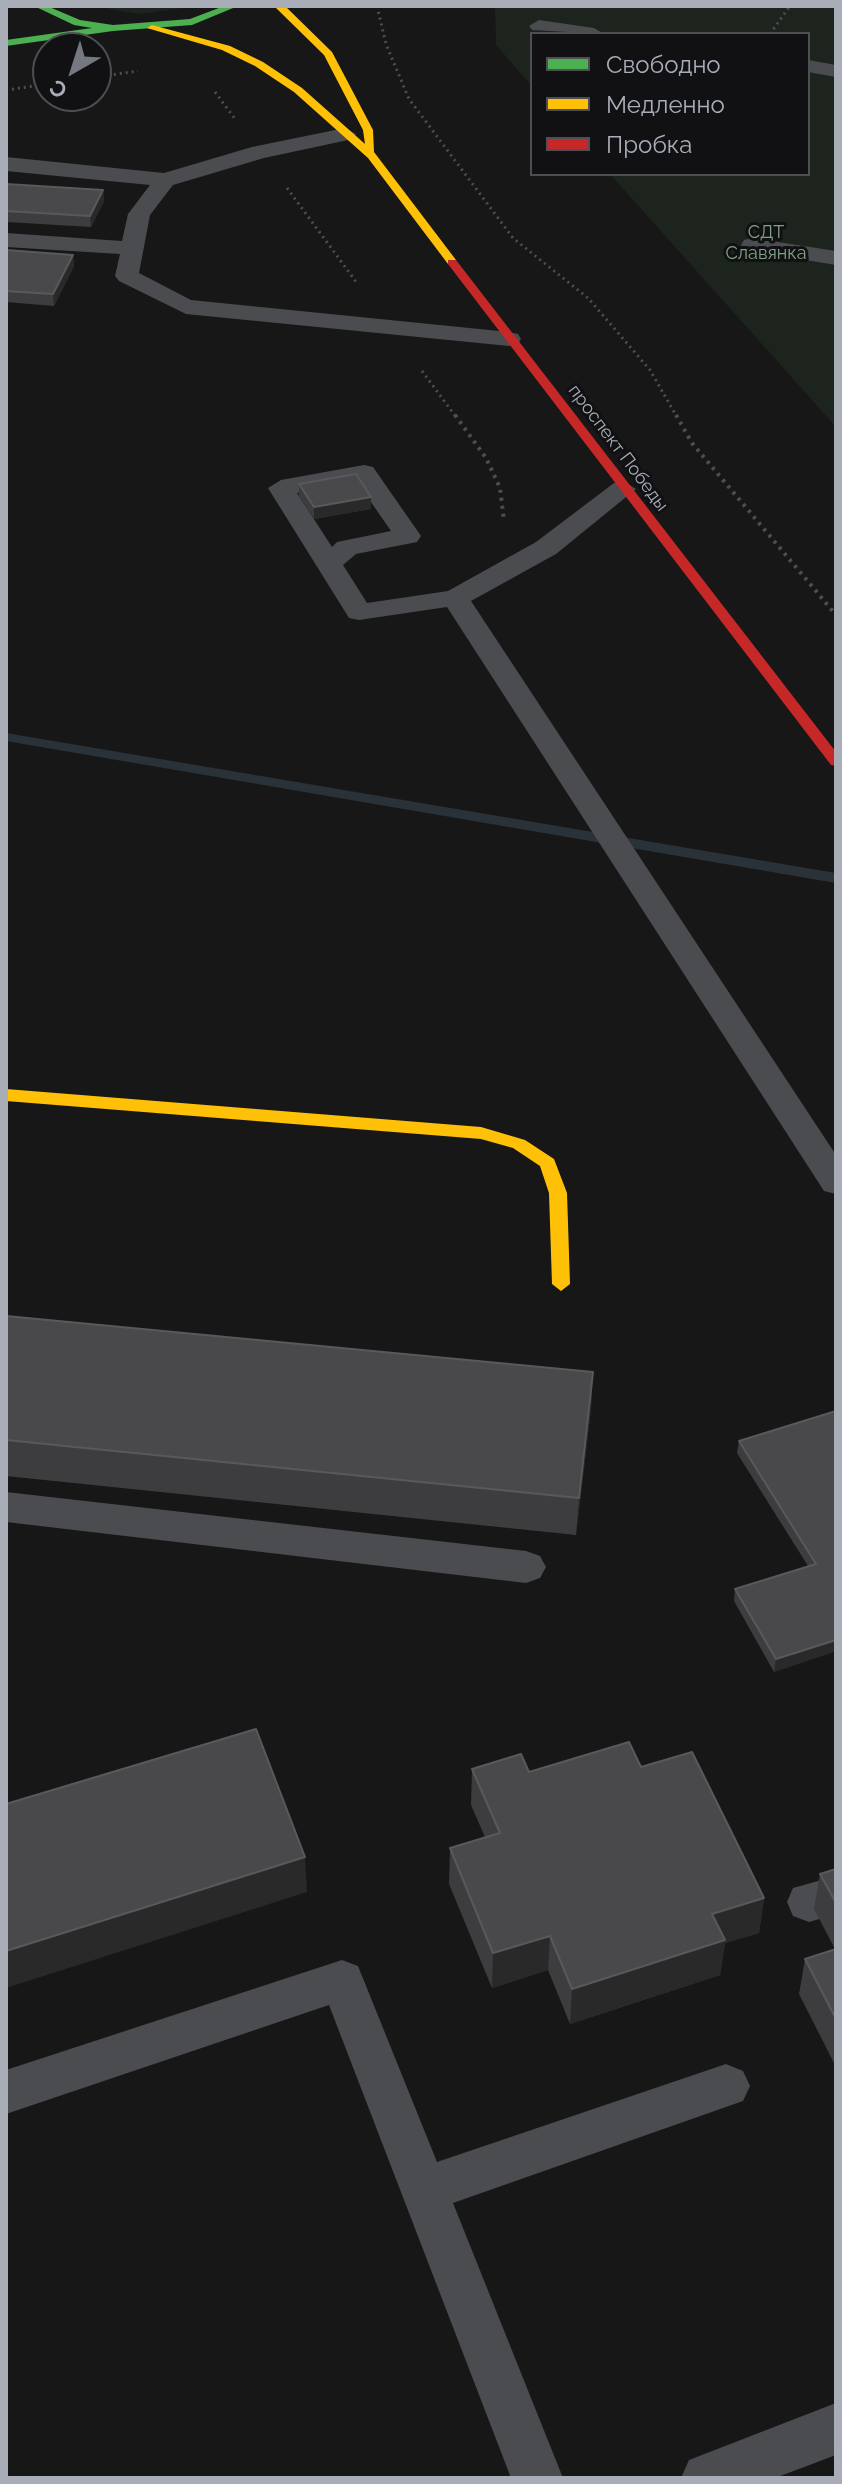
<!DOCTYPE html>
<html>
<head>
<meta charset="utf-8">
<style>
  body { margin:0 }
  #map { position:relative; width:842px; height:2484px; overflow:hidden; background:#171717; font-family:Raleway,sans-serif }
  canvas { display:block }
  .frame { position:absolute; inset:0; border:8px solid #a8adb8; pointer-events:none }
  .legend { position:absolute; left:530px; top:32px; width:280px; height:144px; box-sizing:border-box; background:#111113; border:2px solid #4d4f55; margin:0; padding:10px 14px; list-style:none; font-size:24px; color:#a8adb8 }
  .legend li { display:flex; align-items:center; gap:16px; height:40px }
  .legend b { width:40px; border:2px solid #4d4f55 }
  .north { position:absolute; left:32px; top:32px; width:80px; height:80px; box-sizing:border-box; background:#111113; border:2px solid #4d4f55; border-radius:50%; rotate:219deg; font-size:22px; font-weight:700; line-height:32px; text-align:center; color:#a8adb8 }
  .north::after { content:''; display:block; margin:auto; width:28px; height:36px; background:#757880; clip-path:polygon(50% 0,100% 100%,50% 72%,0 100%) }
</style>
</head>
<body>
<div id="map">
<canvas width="842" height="2484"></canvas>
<div class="frame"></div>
<ul class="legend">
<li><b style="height:10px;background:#4caf50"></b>Свободно</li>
<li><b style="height:10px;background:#ffc107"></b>Медленно</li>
<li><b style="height:10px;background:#c62828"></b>Пробка</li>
</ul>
<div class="north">С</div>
</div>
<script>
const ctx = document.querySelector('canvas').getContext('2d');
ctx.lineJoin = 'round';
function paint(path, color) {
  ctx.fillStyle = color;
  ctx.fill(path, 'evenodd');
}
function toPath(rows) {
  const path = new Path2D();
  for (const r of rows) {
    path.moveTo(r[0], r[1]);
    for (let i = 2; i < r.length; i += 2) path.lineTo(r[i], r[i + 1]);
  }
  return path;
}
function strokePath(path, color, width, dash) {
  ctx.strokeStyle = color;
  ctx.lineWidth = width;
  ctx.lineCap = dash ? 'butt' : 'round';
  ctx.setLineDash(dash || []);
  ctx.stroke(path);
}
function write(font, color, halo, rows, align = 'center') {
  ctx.font = font + ' Raleway,sans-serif';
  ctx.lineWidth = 6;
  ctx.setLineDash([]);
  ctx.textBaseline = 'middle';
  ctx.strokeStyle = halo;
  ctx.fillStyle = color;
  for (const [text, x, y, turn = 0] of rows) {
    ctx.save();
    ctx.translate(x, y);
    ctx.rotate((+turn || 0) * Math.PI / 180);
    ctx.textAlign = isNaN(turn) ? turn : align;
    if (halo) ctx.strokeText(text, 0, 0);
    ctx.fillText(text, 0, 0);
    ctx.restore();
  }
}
const green = toPath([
  [94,6,200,6,137,14],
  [495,6,836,6,836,427,610,174,808,174,808,34,532,34,532,86,496,45]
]);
const stream = toPath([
  [6,733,836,873,836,883,6,741,6,733]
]);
const pathFar1 = toPath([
  [377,6,386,44,409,99,513,238,588,298,650,370,677,417],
  [770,34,790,6],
  [96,77,138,71],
  [6,90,48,84],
  [215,92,235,119],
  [287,188,357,283],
  [422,371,456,417]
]);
const path = toPath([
  [455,415,486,458,500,488,504,521],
  [676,415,692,443,836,615]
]);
const lane = toPath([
  [539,20,594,28,604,34,532,30,529,26,539,20],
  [808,60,836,65,836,77,808,72,808,60],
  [345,128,356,134,353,139,264,158,173,185,150,215,139,273,191,300,509,332,518,334,521,339,518,344,509,346,186,314,119,281,115,276,120,254,6,247,6,233,122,241,128,214,150,185,6,171,6,157,164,173,252,147,345,128],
  [752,238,836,251,836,265,744,250,741,245,744,240,752,238],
  [364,465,373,467,421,536,417,542,356,554,343,565,367,603,448,591,536,542,614,483,623,481,636,489,556,554,471,601,836,1155,836,1194,824,1191,447,607,359,620,349,618,268,488,281,480,364,465],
  [357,482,391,531,337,542,332,547,297,493,357,482],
  [6,1492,526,1551,540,1556,546,1567,540,1578,526,1583,6,1522,6,1492],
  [836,1876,836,1914,809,1922,793,1916,787,1902,793,1888,836,1876],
  [342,1960,358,1966,437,2162,726,2064,743,2071,750,2086,743,2101,453,2203,563,2478,511,2478,329,2005,6,2114,6,2070,342,1960],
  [836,2403,836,2455,775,2478,681,2478,689,2460,836,2403]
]);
const fast = toPath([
  [34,6,47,6,80,20,113,25,190,19,224,6,238,6,192,25,113,31,6,46,6,40,92,28,74,25,34,6]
]);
const slow = toPath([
  [274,6,285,6,332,52,373,130,374,152,456,260,456,264,448,264,368,158,294,92,255,66,222,50,147,28,152,25,230,46,263,62,302,88,365,144,363,130,324,55,274,6],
  [6,1089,481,1127,525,1140,554,1159,567,1193,570,1284,561,1291,552,1284,549,1193,540,1166,513,1148,481,1139,6,1101,6,1089]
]);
const jam = toPath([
  [448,260,456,260,836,752,836,766,831,765,448,264,448,260]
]);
const wall = toPath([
  [6,184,103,190,104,201,91,227,6,222],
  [6,250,73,255,74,266,54,306,6,302],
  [299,484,371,497,371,509,314,519,299,496],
  [6,1316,593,1372,591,1409,576,1535,6,1476],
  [836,1411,836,1651,774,1672,734,1601,735,1589,808,1566,737,1453,739,1441],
  [641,1767,764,1898,759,1933,725,1943,720,1975,570,2024,548,1970,492,1988,449,1884,450,1848,485,1837,471,1805,472,1769,529,1772],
  [836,1869,836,2067,799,1994,805,1959,835,1949,814,1909,820,1874]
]);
const shadedWall = toPath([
  [103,190,104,201,91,227,90,216],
  [73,255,74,266,54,306,53,294],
  [371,497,371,509,314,519,314,507],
  [593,1372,591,1409,576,1535,579,1498],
  [836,1640,836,1651,774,1672,776,1659],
  [305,1857,307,1892,6,1988,6,1951],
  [764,1898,759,1933,725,1943,720,1975,570,2024,572,1989,712,1914],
  [550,1936,548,1970,492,1988,493,1953]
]);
const building = toPath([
  [6,184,103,190,90,216,6,211,6,184],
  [6,250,73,255,53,294,6,291,6,250],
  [356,474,371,497,314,507,299,484,356,474],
  [6,1316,593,1372,579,1498,6,1440,6,1316],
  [836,1411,836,1640,776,1659,735,1589,816,1564,739,1441,836,1411],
  [256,1729,305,1857,6,1951,6,1804,256,1729],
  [629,1742,641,1767,692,1752,764,1898,712,1914,725,1940,572,1989,550,1936,493,1953,450,1848,500,1833,472,1769,521,1754,529,1772,629,1742],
  [836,1869,836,1903,820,1874,836,1869],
  [836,1949,836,2019,805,1959,836,1949]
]);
const farParknames = [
  ["СДТ",766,233],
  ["Славянка",766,254]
];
const farStreetnames = [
  ["проспект Победы",618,448,53]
];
paint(green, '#1d241e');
paint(stream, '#2a3239');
strokePath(pathFar1, '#4d4e52', 3, [2, 4]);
strokePath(path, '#4d4e52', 4, [3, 5]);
paint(lane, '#4b4c50');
paint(fast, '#4caf50');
paint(slow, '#ffc107');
paint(jam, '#c62828');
paint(wall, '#3d3d3f');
paint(shadedWall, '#29292a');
paint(building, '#49494c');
strokePath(building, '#58595d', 2);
write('18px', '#7fa381', '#111113', farParknames);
write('18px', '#a8adb8', '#111113', farStreetnames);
</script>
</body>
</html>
